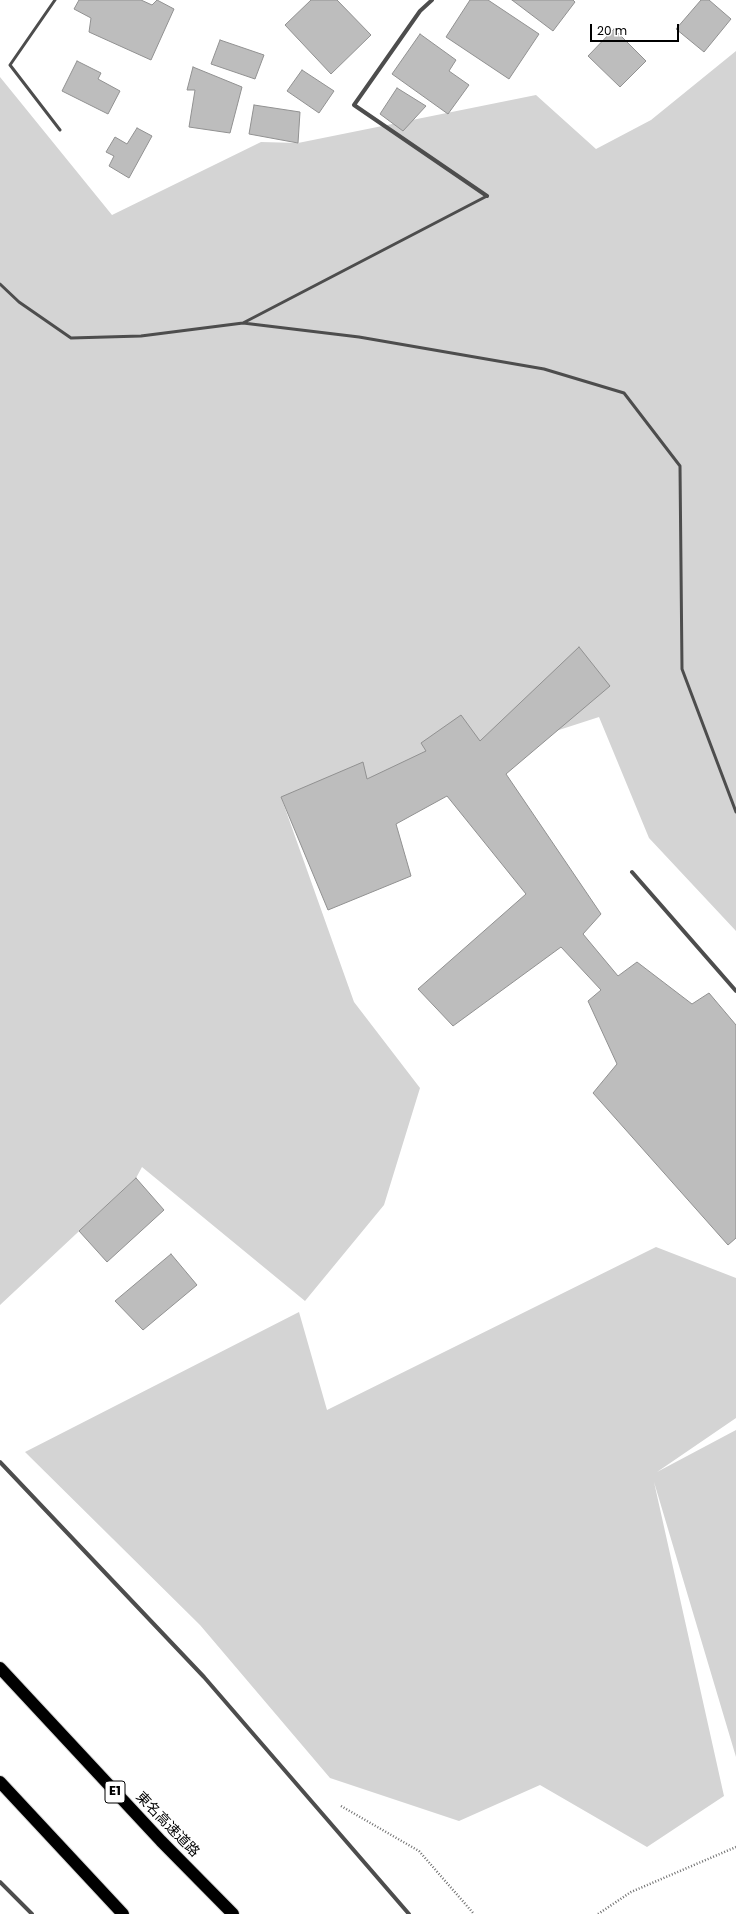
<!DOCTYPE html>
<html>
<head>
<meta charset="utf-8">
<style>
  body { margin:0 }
  #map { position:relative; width:736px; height:1914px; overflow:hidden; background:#fff; font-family:Poppins,sans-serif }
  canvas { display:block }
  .scale { position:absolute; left:590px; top:24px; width:89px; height:18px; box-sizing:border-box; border:2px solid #000; border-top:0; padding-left:5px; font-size:12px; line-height:14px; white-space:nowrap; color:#000; -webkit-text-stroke:3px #fff; paint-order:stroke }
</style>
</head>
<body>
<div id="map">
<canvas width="736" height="1914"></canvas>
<div class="scale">20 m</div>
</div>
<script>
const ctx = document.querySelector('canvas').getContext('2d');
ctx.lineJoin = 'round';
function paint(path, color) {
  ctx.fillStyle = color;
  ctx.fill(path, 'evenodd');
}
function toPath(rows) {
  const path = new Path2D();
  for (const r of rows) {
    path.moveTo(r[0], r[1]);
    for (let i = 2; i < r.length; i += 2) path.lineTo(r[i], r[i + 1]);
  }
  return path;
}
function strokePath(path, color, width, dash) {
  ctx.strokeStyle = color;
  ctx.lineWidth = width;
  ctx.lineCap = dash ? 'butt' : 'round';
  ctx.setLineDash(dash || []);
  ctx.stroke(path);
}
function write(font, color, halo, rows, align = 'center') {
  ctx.font = font + ' Poppins,"Noto Sans JP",sans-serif';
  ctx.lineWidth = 3.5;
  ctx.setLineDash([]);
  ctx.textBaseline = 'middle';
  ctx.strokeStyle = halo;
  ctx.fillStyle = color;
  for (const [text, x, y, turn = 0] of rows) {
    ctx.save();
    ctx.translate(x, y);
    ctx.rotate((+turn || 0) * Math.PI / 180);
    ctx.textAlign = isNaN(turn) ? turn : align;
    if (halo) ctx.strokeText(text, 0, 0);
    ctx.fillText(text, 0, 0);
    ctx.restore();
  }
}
const green = toPath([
  [736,51,736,931,649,838,599,717,491,752,281,797,354,1002,420,1088,384,1205,305,1301,142,1167,136,1178,0,1305,0,77,112,215,261,142,298,143,536,95,596,149,651,120],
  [656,1247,736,1278,736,1418,657,1472,736,1430,736,1757,654,1482,724,1796,647,1847,540,1785,459,1821,330,1778,200,1625,25,1452,299,1312,327,1410]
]);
const building = toPath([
  [79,0,141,0,152,5,157,0,174,9,151,60,89,32,91,18,74,9,79,0],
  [311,0,337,0,371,35,331,74,285,25,311,0],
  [470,0,488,0,539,34,509,79,446,37,470,0],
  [512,0,573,0,575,2,553,31,512,0],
  [701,0,709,0,731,19,704,52,676,29,701,0],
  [614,29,646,61,620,87,588,56,614,29],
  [420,34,456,60,449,71,469,85,448,114,392,74,420,34],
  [220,40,264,55,255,79,211,64,220,40],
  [77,61,101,73,98,79,120,91,108,114,62,91,77,61],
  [193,67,242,87,230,133,189,127,195,90,187,90,193,67],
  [302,70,334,91,319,113,287,91,302,70],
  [397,88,426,106,403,131,380,114,397,88],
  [254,105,300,112,298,143,249,134,254,105],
  [137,128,152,136,129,178,109,166,114,156,106,152,115,137,127,144,137,128],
  [579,647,610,686,506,774,601,914,583,934,618,976,637,962,692,1004,709,993,736,1025,736,1238,728,1245,593,1093,617,1064,588,1001,601,990,561,947,453,1026,418,989,526,894,447,796,396,824,411,876,328,910,281,797,363,762,367,779,426,751,421,743,461,715,480,741,579,647],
  [136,1178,164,1210,107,1262,79,1231,136,1178],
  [171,1254,197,1285,143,1330,115,1301,171,1254]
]);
const path = toPath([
  [341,1806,419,1851,474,1914],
  [598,1914,631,1892,736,1847]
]);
const service = toPath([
  [55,0,10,65,60,130],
  [0,284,19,302,71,338,141,336,243,323,359,337,544,369,624,393,680,466,682,669,736,812],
  [243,323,487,196]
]);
const minor = toPath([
  [432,0,420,11,354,105,487,196],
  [632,872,736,991],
  [0,1462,204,1677,409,1914],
  [0,1882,32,1914]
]);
const motorway = toPath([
  [0,1668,161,1841,233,1914],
  [0,1782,123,1914]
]);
const shields = [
  [115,1792,20]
];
const shieldNames = [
  ["E1",115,1792]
];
const streetNames = [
  ["東名高速道路",167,1825,46]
];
paint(green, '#d4d4d4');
paint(building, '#bdbdbd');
strokePath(building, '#919191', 1);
strokePath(motorway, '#dbdbdb', 14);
strokePath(path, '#6f6f6f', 2.5, [1, 2]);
strokePath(service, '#4d4d4d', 3);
strokePath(minor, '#4d4d4d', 4);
strokePath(motorway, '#000', 12);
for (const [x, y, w] of shields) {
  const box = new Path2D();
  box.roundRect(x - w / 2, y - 11, w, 22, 3);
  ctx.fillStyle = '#fff';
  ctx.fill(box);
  strokePath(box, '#000', 1);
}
write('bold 13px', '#000', null, shieldNames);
write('14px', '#000', '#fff', streetNames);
</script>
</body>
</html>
